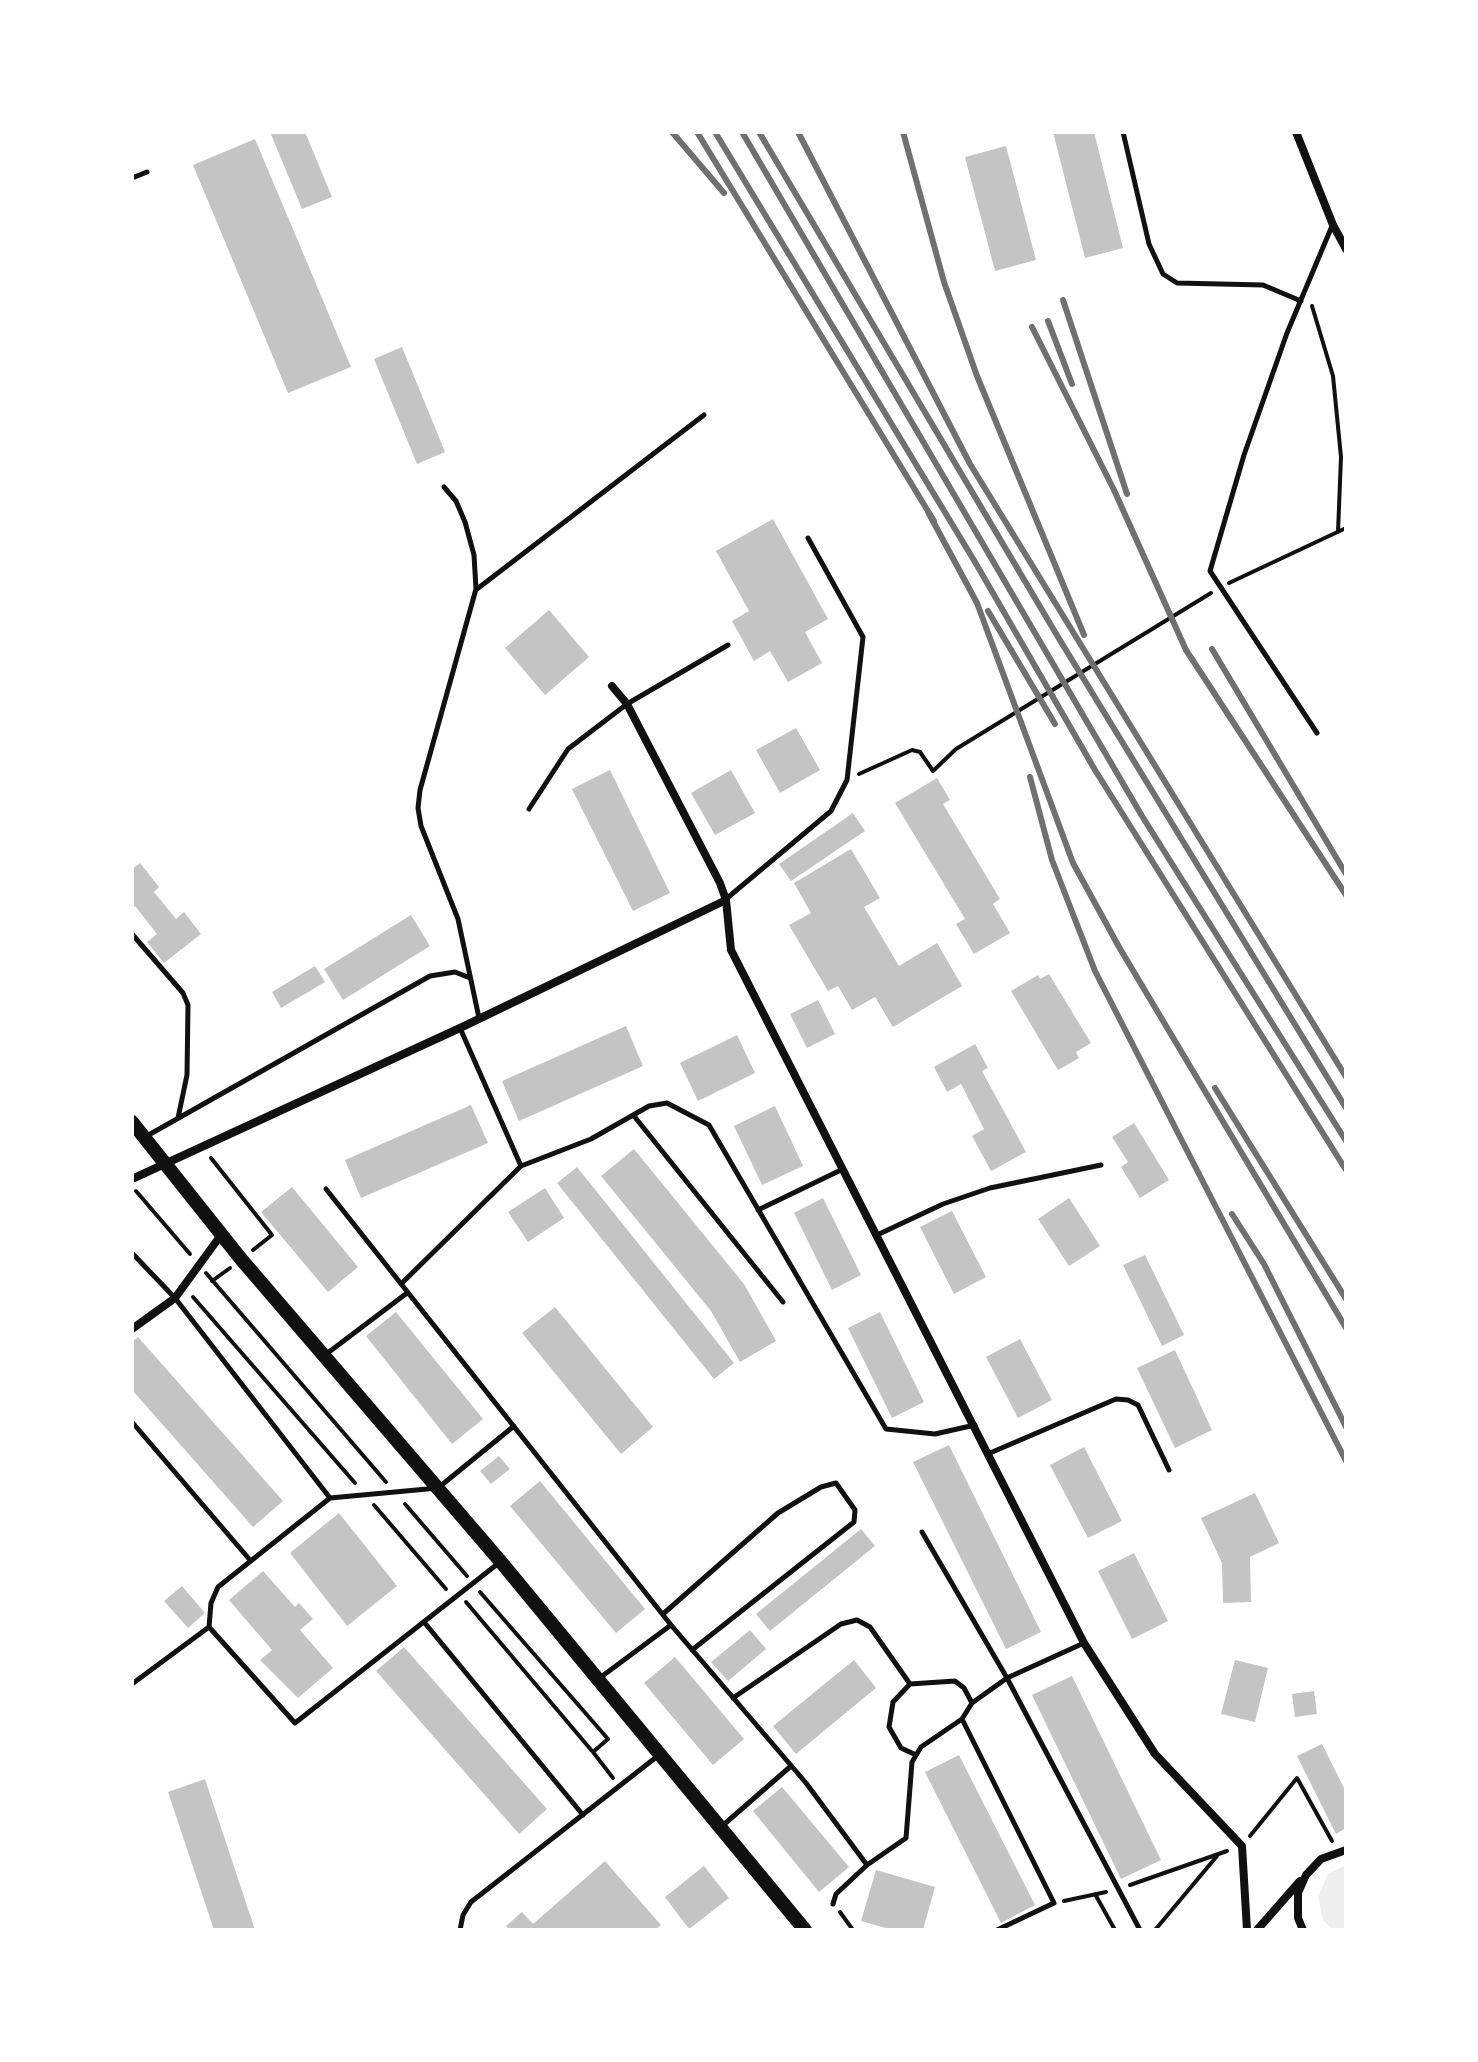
<!DOCTYPE html>
<html>
<head>
<meta charset="utf-8">
<style>
  body { margin:0 }
  #map { position:relative; width:1478px; height:2062px; overflow:hidden; background:#fff; font-family:"Playfair Display",serif }
  canvas { display:block }
  .frame { position:absolute; inset:0; border:134px solid #fff; pointer-events:none }
</style>
</head>
<body>
<div id="map">
<canvas width="1478" height="2062"></canvas>
<div class="frame"></div>
</div>
<script>
const ctx = document.querySelector('canvas').getContext('2d');
ctx.lineJoin = 'round';
function paint(path, color) {
  ctx.fillStyle = color;
  ctx.fill(path, 'evenodd');
}
function toPath(rows) {
  const path = new Path2D();
  for (const r of rows) {
    path.moveTo(r[0], r[1]);
    for (let i = 2; i < r.length; i += 2) path.lineTo(r[i], r[i + 1]);
  }
  return path;
}
function strokePath(path, color, width, dash) {
  ctx.strokeStyle = color;
  ctx.lineWidth = width;
  ctx.lineCap = dash ? 'butt' : 'round';
  ctx.setLineDash(dash || []);
  ctx.stroke(path);
}
const green = toPath([
  [1346,1865,1346,1930,1333,1930,1323,1920,1318,1897,1328,1874]
]);
const building = toPath([
  [270,132,305,132,332,197,302,209],
  [1053,132,1094,132,1123,248,1085,258],
  [255,139,351,367,288,393,193,165],
  [1006,146,1036,260,995,271,965,157],
  [402,347,445,452,417,464,374,359],
  [773,519,828,619,805,632,822,663,788,682,770,651,754,661,732,621,749,611,716,551],
  [549,610,589,657,545,695,505,648],
  [796,728,820,770,780,793,756,750],
  [610,770,670,893,633,911,572,789],
  [731,770,755,813,715,835,691,793],
  [937,778,950,800,943,804,1000,899,993,904,1010,933,974,954,956,924,965,919,895,803],
  [853,813,865,831,791,881,779,864],
  [851,849,880,898,864,907,899,966,937,943,962,986,893,1027,875,997,852,1010,838,986,828,991,789,925,811,913,794,883],
  [140,863,159,887,154,892,176,919,184,912,201,934,164,963,147,942,157,934,135,906,132,909,132,869],
  [411,915,430,946,343,1000,324,969],
  [315,966,325,982,281,1008,272,992],
  [1049,974,1091,1043,1076,1052,1079,1058,1058,1070,1011,991,1038,975,1040,979],
  [818,1000,835,1034,807,1048,790,1014],
  [626,1026,643,1066,519,1121,502,1081],
  [737,1035,755,1073,698,1101,680,1063],
  [975,1044,988,1068,982,1071,1026,1152,991,1171,972,1136,984,1129,961,1084,947,1092,934,1067],
  [471,1105,488,1143,361,1198,345,1160],
  [775,1106,803,1166,762,1185,734,1126],
  [1134,1123,1169,1180,1140,1198,1121,1167,1128,1162,1112,1137],
  [634,1149,744,1284,776,1341,740,1362,711,1311,601,1176],
  [577,1167,734,1363,714,1379,557,1183],
  [292,1187,358,1267,328,1292,261,1212],
  [545,1188,564,1218,528,1242,508,1212],
  [823,1198,861,1275,832,1290,794,1213],
  [1069,1198,1100,1246,1069,1266,1038,1219],
  [952,1211,986,1277,954,1294,920,1227],
  [1145,1255,1184,1335,1162,1346,1123,1265],
  [555,1307,653,1427,621,1454,522,1333],
  [396,1312,483,1419,452,1444,366,1336],
  [880,1312,924,1402,892,1418,848,1328],
  [138,1337,283,1501,253,1527,132,1390,132,1342],
  [1020,1339,1052,1400,1018,1418,986,1357],
  [1175,1350,1212,1430,1175,1448,1137,1368],
  [949,1445,1041,1632,1006,1649,913,1462],
  [1084,1447,1122,1521,1088,1538,1050,1465],
  [499,1456,510,1469,491,1484,480,1471],
  [540,1481,645,1609,616,1633,510,1506],
  [1255,1493,1279,1543,1250,1557,1251,1602,1223,1603,1222,1563,1201,1518],
  [339,1513,397,1586,347,1626,290,1553],
  [861,1529,875,1546,770,1631,756,1614],
  [1134,1553,1168,1621,1132,1639,1098,1571],
  [263,1571,295,1607,299,1603,313,1619,300,1630,333,1668,298,1698,260,1660,272,1650,229,1600],
  [182,1586,205,1613,188,1628,164,1601],
  [750,1630,766,1649,728,1681,711,1662],
  [404,1647,547,1809,519,1834,376,1671],
  [675,1657,744,1739,713,1765,644,1683],
  [854,1660,876,1688,796,1754,773,1726],
  [1235,1660,1268,1668,1255,1722,1221,1714],
  [1072,1676,1161,1860,1121,1879,1032,1695],
  [1314,1691,1317,1714,1295,1717,1292,1694],
  [1322,1744,1346,1792,1346,1828,1336,1834,1297,1756],
  [959,1755,1035,1905,1001,1923,925,1772],
  [205,1779,255,1930,214,1930,168,1792],
  [782,1787,849,1867,819,1892,753,1811],
  [605,1861,661,1925,655,1930,510,1930,506,1926,522,1912,533,1924],
  [704,1866,729,1898,689,1929,665,1897],
  [876,1870,935,1887,923,1930,893,1930,861,1921]
]);
const path = toPath([
  [1312,306,1333,376,1341,457,1338,532],
  [1229,583,1346,528],
  [859,774,912,750,920,752,933,771,956,749,1211,593],
  [211,1158,272,1235,253,1250],
  [136,1191,190,1254],
  [206,1273,386,1482],
  [212,1281,230,1268],
  [193,1297,355,1483],
  [405,1504,467,1576],
  [374,1505,446,1589],
  [480,1592,608,1739,593,1752,613,1778],
  [466,1602,592,1751],
  [1250,1836,1297,1778,1332,1841],
  [1130,1885,1227,1851],
  [1095,1894,1115,1930],
  [1064,1901,1106,1892],
  [840,1912,853,1930],
  [1155,1930,1217,1856]
]);
const service = toPath([
  [1123,132,1149,244,1163,274,1177,283,1263,285,1301,301],
  [132,178,147,172],
  [444,487,456,501,465,522,474,555,476,589,420,790,418,808,421,826,458,919,479,1018],
  [477,589,704,415],
  [1317,733,1210,571,1244,455,1287,333,1332,226],
  [529,809,568,749,627,704,728,645],
  [726,899,831,811,847,780,863,637,808,538],
  [132,934,183,993,188,1005,187,1075,178,1118],
  [460,1028,521,1166],
  [634,1116,783,1302],
  [145,1137,430,976,455,972,470,978],
  [326,1189,671,1625,806,1783,867,1865],
  [758,1210,843,1169],
  [877,1235,943,1204,990,1188,1101,1165],
  [132,1253,175,1298,330,1498],
  [401,1284,521,1166,591,1139,649,1106,667,1103,709,1125,886,1429,935,1434,975,1425],
  [325,1355,407,1293],
  [132,1422,250,1560],
  [990,1453,1116,1399,1128,1400,1138,1405,1169,1470],
  [922,1532,1007,1678,1140,1930],
  [500,1562,295,1723,209,1627,211,1603,218,1587,330,1498,438,1488,514,1426],
  [663,1614,778,1513,821,1487,836,1483,855,1510,854,1522,692,1650],
  [424,1622,583,1815],
  [601,1677,671,1625],
  [132,1684,209,1627],
  [910,1684,893,1702,889,1727,901,1748,914,1754],
  [733,1698,841,1624,857,1620,870,1627,910,1684,955,1681,964,1688,972,1703],
  [962,1719,1054,1903,997,1930],
  [721,1827,791,1766],
  [833,1904,836,1894,867,1865,906,1838,912,1762,921,1747,962,1719,972,1703,1007,1678,1084,1643],
  [460,1930,463,1915,471,1902,659,1755]
]);
const minor = toPath([
  [1296,132,1333,225,1346,249],
  [612,686,627,704,720,883,726,900,731,950,1084,1643,1155,1754,1242,1846,1247,1930],
  [132,1179,460,1028,726,900],
  [132,1329,175,1298,221,1235],
  [1257,1930,1300,1881],
  [1303,1930,1298,1918,1298,1893,1306,1875,1321,1859,1346,1850]
]);
const secondary = toPath([
  [132,1122,241,1259,501,1562,805,1930]
]);
const rail = toPath([
  [672,132,724,193],
  [697,132,934,521],
  [715,132,975,562,1095,770,1346,1170],
  [742,132,1142,816,1346,1141],
  [759,132,1058,637,1346,1108],
  [798,132,970,464,1346,1077],
  [903,132,944,282,977,376,1084,635],
  [1063,300,1127,494],
  [1048,321,1072,384],
  [1032,327,1114,490,1186,650,1346,895],
  [928,512,977,603,1073,863,1119,947,1346,1328],
  [988,611,1055,724],
  [1212,649,1346,874],
  [1030,777,1052,860,1095,971,1346,1461],
  [1215,1088,1346,1299],
  [1232,1214,1264,1264,1346,1427]
]);
paint(green, '#eee');
paint(building, '#c4c4c4');
strokePath(path, '#111', 4);
strokePath(service, '#111', 5);
strokePath(minor, '#111', 8);
strokePath(secondary, '#111', 14);
strokePath(rail, '#707070', 6);
</script>
</body>
</html>
